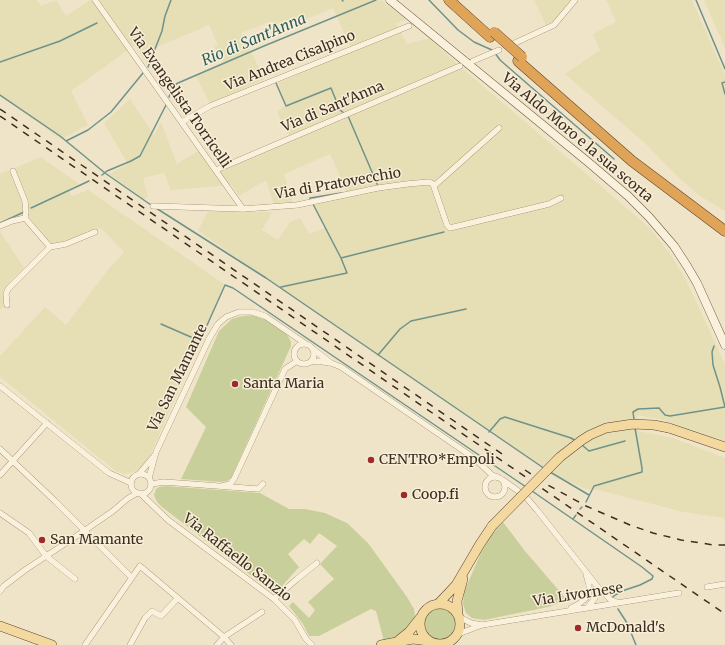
<!DOCTYPE html>
<html>
<head>
<meta charset="utf-8">
<style>
  body { margin:0 }
  canvas { display:block; background:#f0e4c8 }
</style>
</head>
<body>
<canvas width="725" height="645"></canvas>
<script>
const ctx = document.querySelector('canvas').getContext('2d');
ctx.lineJoin = 'round';
function paint(path, color) {
  ctx.fillStyle = color;
  ctx.fill(path, 'evenodd');
}
function toPath(rows) {
  const path = new Path2D();
  for (const r of rows) {
    if (r.length === 3) {
      path.moveTo(r[0] + r[2], r[1]);
      path.arc(r[0], r[1], r[2], 0, 2 * Math.PI);
      continue;
    }
    path.moveTo(r[0], r[1]);
    for (let i = 2; i < r.length; i += 2) path.lineTo(r[i], r[i + 1]);
  }
  return path;
}
function strokePath(path, color, width, dash) {
  ctx.strokeStyle = color;
  ctx.lineWidth = width;
  ctx.lineCap = dash ? 'butt' : 'round';
  ctx.setLineDash(dash || []);
  ctx.stroke(path);
}
function write(font, color, halo, rows, align = 'center') {
  ctx.font = font + ' Merriweather,serif';
  ctx.lineWidth = 3;
  ctx.setLineDash([]);
  ctx.textBaseline = 'middle';
  ctx.strokeStyle = halo;
  ctx.fillStyle = color;
  for (const [text, x, y, turn = 0] of rows) {
    ctx.save();
    ctx.translate(x, y);
    ctx.rotate((+turn || 0) * Math.PI / 180);
    ctx.textAlign = isNaN(turn) ? turn : align;
    if (halo) ctx.strokeText(text, 0, 0);
    ctx.fillText(text, 0, 0);
    ctx.restore();
  }
}
const farmland = toPath([
  [0,0,37,0,41,6,56,0,66,16,90,0,381,0,406,20,396,23,407,44,429,38,464,70,650,228,671,255,686,280,725,364,725,444,663,420,637,415,638,431,673,438,725,458,725,518,683,512,599,490,586,489,552,474,198,231,208,211,272,212,262,230,278,240,290,222,300,218,309,234,325,228,315,205,349,197,330,154,284,174,293,203,274,205,266,180,239,196,232,185,171,190,164,173,143,178,148,197,143,199,109,174,128,164,104,123,130,99,154,135,161,122,177,164,200,150,216,173,290,139,277,112,286,105,278,83,352,51,333,8,277,31,272,21,241,33,265,79,210,104,196,76,224,64,214,46,218,45,209,25,157,47,147,64,135,45,71,91,88,125,61,139,0,95],
  [534,0,572,0,553,22,546,25],
  [606,0,692,0,725,75,725,211,700,196,678,177,646,144,565,74,600,50,593,34,616,22],
  [704,0,725,0,725,48],
  [41,157,79,184,68,189,72,196,88,190,224,284,175,399,147,462,136,471,126,474,117,472,0,377,0,356,45,307,66,325,107,271,124,252,101,228,56,246,51,243,27,214,0,225,0,174],
  [0,231,24,268,13,278,3,292,5,305,0,310]
]);
const green = toPath([
  [254,315,268,321,287,334,291,342,291,346,231,478,227,481,221,482,181,479,206,427,186,407,219,331,232,319,242,316],
  [165,486,260,493,289,509,305,509,325,513,347,523,368,543,407,597,414,609,415,616,412,623,407,629,393,639,384,641,376,611,371,609,319,636,309,636,303,624,289,606,293,602,309,618,315,610,308,602,334,579,320,564,337,546,319,533,310,544,304,539,288,554,299,567,275,594,162,507,157,502,154,495,156,489,159,487],
  [503,522,525,551,567,600,548,607,484,620,472,618,466,613,463,604,464,592,480,555,490,537],
  [440,624,17]
]);
const stream = toPath([
  [342,0,343,1],
  [429,0,458,30,474,42,492,50],
  [696,0,725,69],
  [495,53,500,60,614,159],
  [0,62,60,41,97,23],
  [148,67,162,31,165,16,171,0],
  [725,82,722,83,725,94],
  [276,83,286,106,331,88,340,110,344,113],
  [0,95,60,136,105,173,151,205],
  [169,97,173,86,178,83,264,46,376,0],
  [348,116,378,186],
  [66,141,88,130,111,112,143,73],
  [102,175,107,171,131,161,140,156,166,105],
  [311,201,310,198,341,193],
  [31,208,89,181],
  [156,208,266,278,545,469],
  [0,223,24,212],
  [341,258,444,232],
  [281,287,347,273,341,258,313,204],
  [161,324,200,341,225,285,233,288,526,487],
  [378,355,400,329,411,321,466,309],
  [634,420,633,412,638,409,659,408,665,415,670,416,725,407,720,387,713,365,712,352,714,346],
  [489,432,500,419,505,417,571,438,576,441],
  [582,445,589,451,625,441],
  [550,472,589,495],
  [532,491,642,567,653,576,652,579,640,585,625,590,615,595,612,598],
  [586,502,594,486,642,472,642,468,635,428],
  [580,509,582,507],
  [573,519,576,515],
  [618,609,627,623,636,645]
]);
const street = toPath([
  [95,0,243,209],
  [515,43,554,25,575,0],
  [473,61,499,50],
  [182,122,210,106,377,39,409,26],
  [216,170,460,66],
  [13,171,25,201,26,212,25,218,50,247],
  [434,186,499,128],
  [153,206,243,209,297,205,378,188,407,184,429,182,433,184,447,225,450,228,549,204,561,198],
  [0,226,12,221,25,218],
  [7,305,6,294,8,289,50,247,66,244,95,232],
  [304,354,10],
  [313,349,331,363,341,367,474,458,492,475,498,477],
  [310,362,319,361,329,363],
  [0,386,109,473,131,483],
  [0,449,55,501,129,575],
  [139,474,154,456],
  [141,484,10],
  [0,475,47,423],
  [495,487,10],
  [149,478,156,452,209,339,218,324,226,317,239,312,252,312,265,316,306,344],
  [503,480,525,496,537,510,597,586,611,600,617,602],
  [151,484,164,482,258,489,263,484],
  [222,486,230,484,234,479,285,369,297,361],
  [141,494,168,520,274,599,295,620,306,639,312,645],
  [0,513,29,533,46,556,75,579],
  [707,587,725,584],
  [0,591,4,586,25,570,84,531,113,511,127,499,137,493],
  [274,599,297,579,317,563],
  [588,607,595,598,597,586],
  [571,608,579,604,587,597,589,593,589,585,586,574],
  [459,617,471,623,482,625],
  [458,634,482,625,679,593],
  [85,645,140,566,224,637,231,645],
  [130,645,145,618,152,611,161,616,178,598],
  [217,645,224,637,262,612]
]);
const secondary = toPath([
  [390,0,588,162,628,196,649,217,674,246,687,266,697,283,725,345]
]);
const primary = toPath([
  [669,428,725,447],
  [439,603,456,585,480,544,492,526],
  [440,624,20],
  [458,615,457,601,463,579],
  [0,626,52,645],
  [399,640,409,632,420,618],
  [381,645,413,639,428,641]
]);
const highway = toPath([
  [449,0,490,37],
  [518,61,632,161,725,231]
]);
const rail = toPath([
  [0,109,502,454],
  [0,116,725,614],
  [525,470,546,484,586,506,630,525,653,533,681,540,714,545,725,545]
]);
const primaryBridge = toPath([
  [492,526,560,457,582,440,590,435,606,428,633,424,654,425,669,428]
]);
const highwayBridge = toPath([
  [494,32,522,57]
]);
const markers = [
  [235,384,4,"#9e2a2b"],
  [371,460,4,"#9e2a2b"],
  [404,495,4,"#9e2a2b"],
  [42,540,4,"#9e2a2b"],
  [578,628,4,"#9e2a2b"]
];
const streetNames = [
  ["Via Andrea Cisalpino",290,61,-22],
  ["Via Evangelista Torricelli",179,98,55],
  ["Via di Sant'Anna",333,107,-23],
  ["Via Aldo Moro e la sua scorta",577,138,40],
  ["Via di Pratovecchio",338,184,-10],
  ["Via San Mamante",178,378,-64],
  ["Via Raffaello Sanzio",237,558,38],
  ["Via Livornese",578,595,-9]
];
const poiNames = [
  ["Santa Maria",243,384],
  ["CENTRO*Empoli",379,460],
  ["Coop.fi",412,495],
  ["San Mamante",50,540],
  ["McDonald's",586,628]
];
const waterNames = [
  ["Rio di Sant'Anna",254,40,-23]
];
paint(farmland, '#e6deb5');
paint(green, '#c9cf9b');
strokePath(stream, '#6f938a', 1.5);
strokePath(street, '#8d765c', 6);
strokePath(secondary, '#6f573f', 9);
strokePath(primary, '#5b4430', 10);
strokePath(highway, '#5b4430', 11);
strokePath(street, '#faf1dc', 5.5);
strokePath(secondary, '#faf1dc', 8);
strokePath(primary, '#f3d9a0', 9);
strokePath(highway, '#e0a458', 10);
strokePath(rail, '#3d2e20', 1.5, [7, 7]);
strokePath(primaryBridge, '#5b4430', 10, []);
strokePath(highwayBridge, '#5b4430', 11, []);
strokePath(primaryBridge, '#f3d9a0', 9);
strokePath(highwayBridge, '#e0a458', 10);
for (const [x, y, r, color] of markers) {
  const dot = new Path2D();
  dot.arc(x, y, r, 0, 2 * Math.PI);
  ctx.fillStyle = color;
  ctx.fill(dot);
  strokePath(dot, '#f7eed8', 1.5);
}
write('14px', '#3d2e20', '#f7eed8', streetNames);
write('14px', '#3d2e20', '#f7eed8', poiNames, 'left');
write('italic 15px', '#2f5d5a', '#f7eed8', waterNames);
</script>
</body>
</html>
